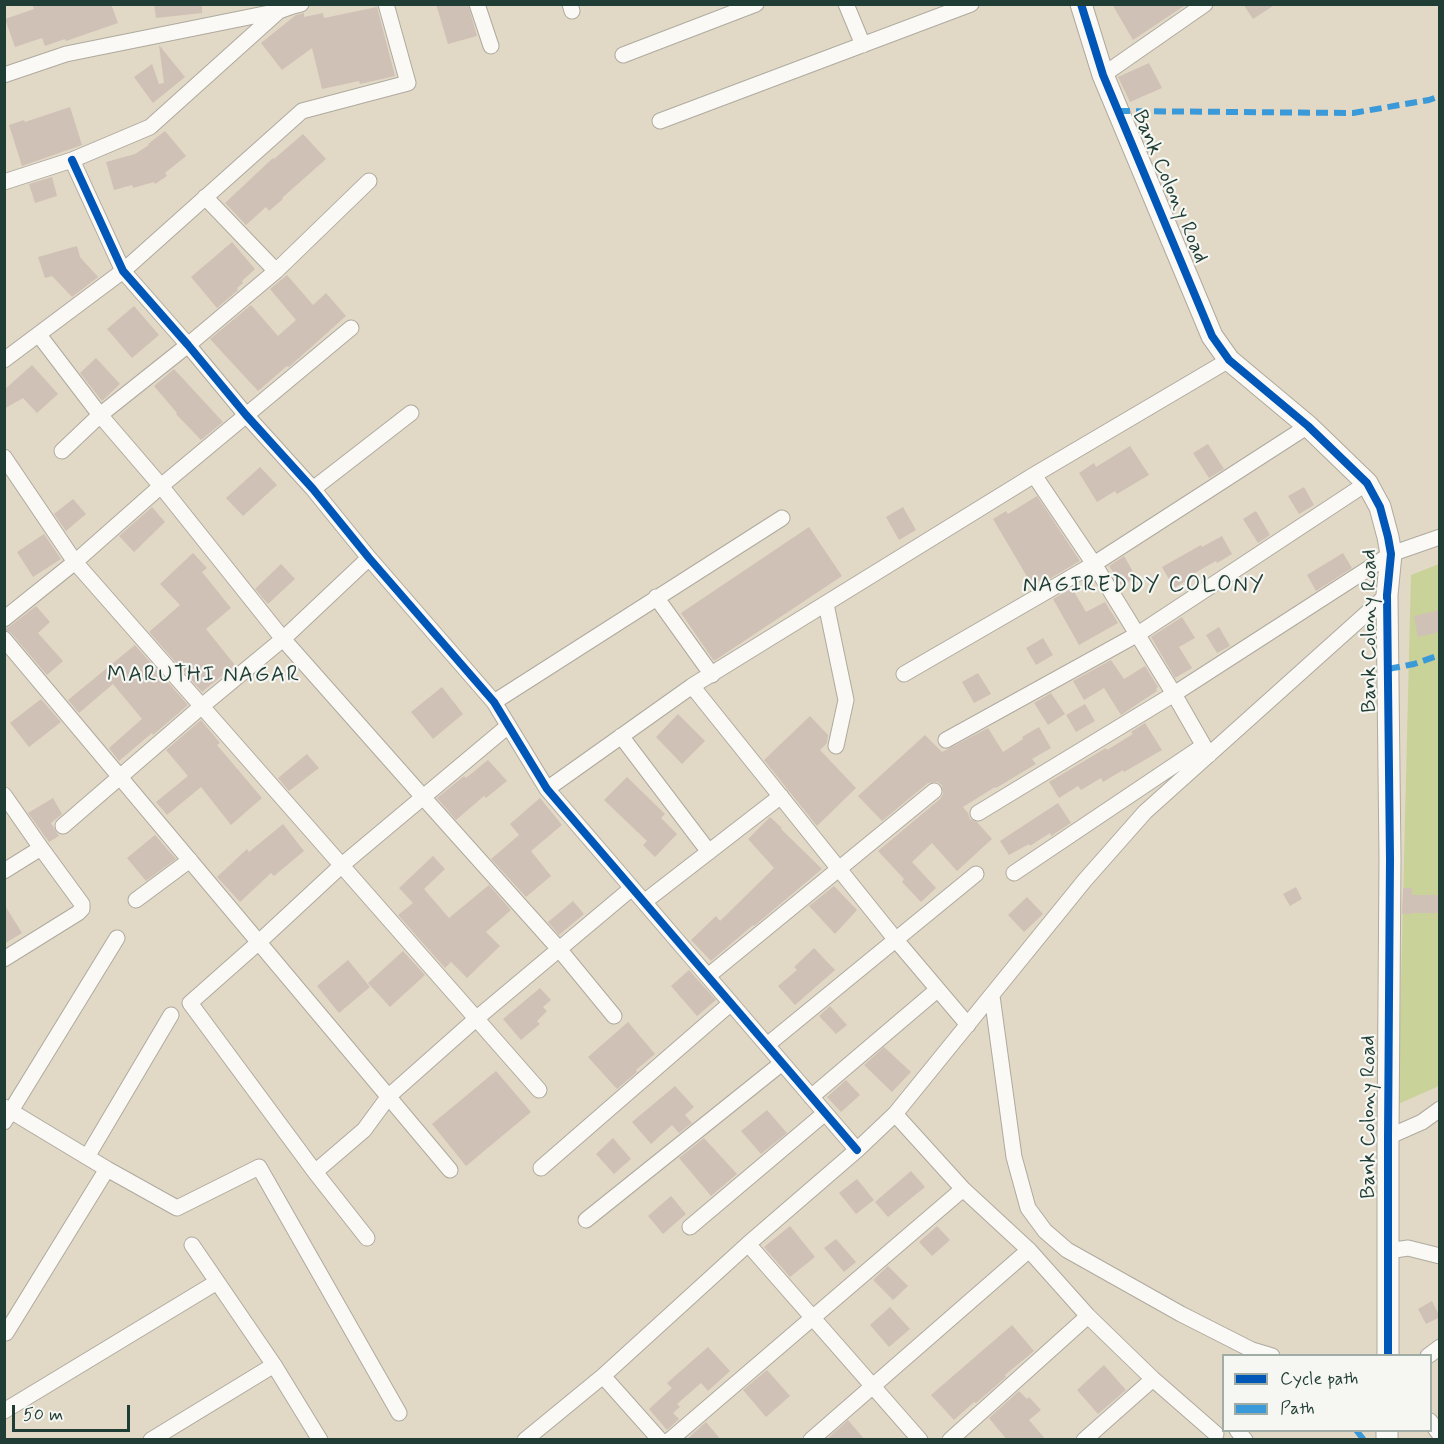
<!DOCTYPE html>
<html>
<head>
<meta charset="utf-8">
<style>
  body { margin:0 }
  #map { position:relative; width:1444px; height:1444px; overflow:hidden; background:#e2d8c6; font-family:Mynerve,sans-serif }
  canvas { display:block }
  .frame { position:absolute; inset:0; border:6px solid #1f3d34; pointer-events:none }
  .legend { position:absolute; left:1222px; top:1354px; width:210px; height:78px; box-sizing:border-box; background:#f6f6f2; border:2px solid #a0aca6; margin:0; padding:8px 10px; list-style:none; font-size:18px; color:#1f3d34 }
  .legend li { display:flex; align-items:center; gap:12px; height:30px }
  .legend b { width:30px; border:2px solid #a0aca6 }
  .scale { position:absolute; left:12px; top:1405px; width:118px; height:27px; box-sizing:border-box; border:3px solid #1f3d34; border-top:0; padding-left:8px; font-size:18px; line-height:21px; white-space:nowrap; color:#1f3d34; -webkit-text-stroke:4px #f6f6f2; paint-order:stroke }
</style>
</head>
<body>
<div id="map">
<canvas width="1444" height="1444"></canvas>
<div class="frame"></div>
<ul class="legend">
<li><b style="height:8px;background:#0057b8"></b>Cycle path</li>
<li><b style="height:8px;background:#3a99d8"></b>Path</li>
</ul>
<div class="scale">50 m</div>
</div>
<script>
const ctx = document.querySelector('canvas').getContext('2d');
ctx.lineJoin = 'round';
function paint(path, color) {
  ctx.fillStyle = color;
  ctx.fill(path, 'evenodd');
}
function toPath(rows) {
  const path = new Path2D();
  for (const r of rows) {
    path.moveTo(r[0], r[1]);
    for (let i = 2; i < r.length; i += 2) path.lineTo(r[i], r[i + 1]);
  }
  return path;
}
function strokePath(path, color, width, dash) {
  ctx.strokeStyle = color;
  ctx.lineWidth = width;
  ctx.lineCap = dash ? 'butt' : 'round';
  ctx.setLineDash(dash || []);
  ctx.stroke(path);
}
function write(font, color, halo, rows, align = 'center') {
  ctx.font = font + ' Mynerve,sans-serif';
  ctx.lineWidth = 4.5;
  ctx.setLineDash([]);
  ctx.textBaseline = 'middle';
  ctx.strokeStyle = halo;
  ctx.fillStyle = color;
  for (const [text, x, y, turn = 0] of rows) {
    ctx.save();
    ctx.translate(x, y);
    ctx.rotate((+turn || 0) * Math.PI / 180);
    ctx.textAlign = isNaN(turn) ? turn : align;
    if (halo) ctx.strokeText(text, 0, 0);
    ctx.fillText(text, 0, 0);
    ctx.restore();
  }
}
const green = toPath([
  [1439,564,1439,1086,1398,1104,1411,575]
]);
const building = toPath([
  [32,4,111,4,118,23,66,41,65,39,45,46,42,38,15,47,5,19,34,9],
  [154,4,202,4,202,13,156,18],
  [436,4,468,4,477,36,448,44],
  [1112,4,1187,4,1133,40],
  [1243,4,1276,4,1253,19],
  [377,7,395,76,360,84,359,81,322,89,312,48,282,70,261,43,296,15,304,13,304,17,323,13,324,18],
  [159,45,185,77,153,103,134,77,152,64,159,84,164,83],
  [1149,63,1162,88,1130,102,1118,77],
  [70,107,82,145,22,166,9,125,24,120,25,122],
  [165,131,186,156,165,173,167,176,155,184,154,182,133,188,132,185,114,190,106,162,135,154,149,145,148,144],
  [303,134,326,159,282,198,283,199,269,211,266,207,246,225,225,203,273,158,274,159],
  [52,177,57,196,35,203,29,184],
  [232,242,255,269,242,281,243,283,237,288,238,290,217,308,191,277],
  [77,246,80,257,98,277,72,297,52,276,45,278,38,257],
  [287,275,313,305,326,293,346,316,299,358,289,367,287,366,258,391,210,339,251,305,278,336,296,320,270,289],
  [134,306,159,335,132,358,107,329],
  [96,358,120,384,102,401,80,373],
  [32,365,58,394,37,413,23,398,4,409,4,390],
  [174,369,223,422,201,440,176,414,177,413,154,386],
  [1208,444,1224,469,1209,478,1193,453],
  [1130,446,1149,475,1117,494,1115,491,1097,502,1079,473,1094,463,1096,467],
  [260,467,277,485,243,516,226,498],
  [1304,487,1314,505,1299,514,1288,496],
  [1037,496,1080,561,1044,582,1042,579,1032,585,993,519,1006,511,1008,514],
  [73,499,86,514,66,531,54,514],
  [152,507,165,522,134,552,119,536],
  [903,507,916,530,899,540,886,517],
  [1256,511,1270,535,1258,543,1243,519],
  [809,527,842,576,714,661,681,613],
  [44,534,61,559,33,577,17,552],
  [1222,536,1232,554,1217,563,1216,561,1193,574,1194,576,1174,588,1162,567,1201,545,1202,547],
  [193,553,207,568,202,572,231,608,206,629,235,665,202,692,149,632,180,605,160,584],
  [1343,553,1352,568,1316,591,1307,575],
  [1124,556,1136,577,1122,586,1109,566],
  [281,564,295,579,268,604,255,589],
  [1072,588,1086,612,1105,602,1118,623,1079,645,1053,599],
  [36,606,50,622,38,633,63,661,47,675,11,633,5,630],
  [1440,610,1440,632,1418,637,1414,616],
  [1182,617,1195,638,1179,647,1192,668,1175,678,1151,637],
  [1219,627,1230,646,1217,653,1206,635],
  [1043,638,1053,655,1036,665,1026,648],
  [135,645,188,705,153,735,152,733,119,761,109,748,142,719,113,684,79,713,68,700],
  [1111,660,1124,679,1145,666,1158,687,1156,689,1157,691,1121,715,1104,688,1084,700,1073,681],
  [978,673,991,694,974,703,962,682],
  [442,687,463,714,433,739,411,712],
  [1051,693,1065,714,1048,725,1034,703],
  [41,699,61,722,29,747,10,723],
  [1085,704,1095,721,1076,732,1066,715],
  [678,714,705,741,682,764,656,737],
  [810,716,828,735,827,743,820,750,856,788,817,826,764,760],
  [201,720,220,743,217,745,262,798,231,825,201,787,167,815,156,802,188,776,166,750],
  [1145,723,1162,750,1124,772,1123,770,1103,782,1101,778,1081,790,1078,786,1059,798,1049,782,1106,748,1107,750,1133,734,1131,732],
  [1039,727,1051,748,1032,759,1036,764,996,788,995,787,963,807,968,813,970,819,977,822,992,839,957,871,932,843,912,862,936,888,921,902,902,882,904,879,878,851,940,799,943,794,942,785,937,782,928,783,882,821,858,796,925,735,942,752,988,728,1003,752,1023,739,1022,737],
  [307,754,319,768,289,791,278,778],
  [488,760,507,781,486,798,484,796,456,820,437,798,464,776,466,778],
  [627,777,665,814,661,818,677,834,655,857,643,845,647,841,604,800],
  [53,798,62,814,51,823,59,836,49,842,28,813],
  [540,798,562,825,531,851,551,876,526,897,491,859,519,835,510,824],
  [1058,803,1071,823,1051,836,1050,833,1030,846,1029,844,1009,855,1000,841],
  [770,817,782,828,781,829,822,869,754,926,753,925,711,961,691,940,716,916,720,921,774,868,748,839],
  [283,824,304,851,274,876,271,873,240,902,217,877,247,849,249,852],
  [155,835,176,859,146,881,127,858],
  [433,856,445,869,424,889,449,918,489,885,511,910,486,932,500,946,467,978,451,962,445,968,398,915,413,903,399,888],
  [834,886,857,910,835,934,809,906],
  [1296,887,1302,899,1290,906,1283,894],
  [1403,888,1412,888,1412,895,1440,895,1440,913,1412,913,1412,914,1402,914],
  [1027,897,1043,914,1024,932,1008,915],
  [573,901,584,914,559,935,548,922],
  [4,904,22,933,4,944],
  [814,948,835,970,795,1005,778,986,797,970,794,967],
  [403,951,425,975,390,1007,368,983],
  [348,960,370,987,339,1013,317,986],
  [689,970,716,1000,697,1016,671,986],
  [540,988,551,1000,543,1007,547,1011,537,1021,540,1024,521,1040,503,1019],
  [830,1006,847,1025,836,1034,819,1016],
  [628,1022,655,1054,636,1070,637,1072,617,1089,588,1057],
  [884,1047,911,1072,892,1092,864,1065],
  [496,1071,531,1112,466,1166,432,1124],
  [846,1080,860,1095,841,1112,827,1097],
  [675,1086,694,1107,685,1115,692,1123,679,1133,672,1125,651,1144,632,1122],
  [767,1110,787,1133,761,1154,741,1131],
  [613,1138,631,1159,614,1174,596,1154],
  [704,1138,737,1174,711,1196,679,1158],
  [911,1171,925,1187,888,1217,875,1202],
  [857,1179,874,1200,856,1214,839,1193],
  [671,1196,686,1214,663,1234,648,1216],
  [790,1226,815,1257,790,1277,764,1247],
  [937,1226,950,1240,932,1256,919,1242],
  [836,1239,856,1262,844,1272,824,1248],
  [888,1266,908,1286,893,1300,873,1280],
  [1432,1301,1440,1317,1426,1324,1418,1309],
  [890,1307,910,1329,889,1347,870,1325],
  [1012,1325,1034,1351,1005,1375,1006,1377,976,1403,974,1402,954,1420,931,1395],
  [708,1347,730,1371,708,1391,701,1383,677,1404,680,1407,673,1413,679,1419,667,1430,649,1409,672,1388,667,1383],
  [1104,1365,1126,1390,1098,1414,1077,1390],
  [767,1370,790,1396,766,1417,743,1390],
  [1019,1391,1027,1399,1029,1397,1041,1410,1029,1420,1046,1440,1007,1440,989,1418],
  [848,1420,865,1440,826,1440],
  [706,1422,721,1440,686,1440]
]);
const street = toPath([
  [477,4,491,46],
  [570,4,572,11],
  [846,4,863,45],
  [623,55,756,4],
  [4,75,66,54,279,11,293,6,301,4],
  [1103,75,1205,4],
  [660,121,971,4],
  [72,160,123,271,188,345,246,415,313,489,369,558,494,702,547,789,857,1150],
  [4,182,72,160,150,127,279,11],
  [205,197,276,271],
  [39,335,100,415,161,486,283,639,423,797,559,949,614,1016],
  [4,360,123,271,302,111,408,83,386,4],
  [62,451,100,415,188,345,276,271,369,181],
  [4,457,75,562,539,1090],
  [1034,475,1094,564,1174,694,1209,755],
  [313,489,411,413],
  [656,597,712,675],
  [826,604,846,700,836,746],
  [4,619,75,562,161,486,351,328],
  [4,639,450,1170],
  [904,674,1094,564,1308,426],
  [692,686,896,940,968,1025],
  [494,702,782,518],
  [621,736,709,852],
  [946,740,1138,634,1367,483],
  [547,789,692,686,1034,475,1229,360],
  [4,795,41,848,82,904,82,909,78,913,4,959],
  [978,813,1174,694,1391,554,1440,537],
  [63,826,202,706,283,639,369,558],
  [4,871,41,848],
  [1014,873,1203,746],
  [136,900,190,860],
  [644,902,781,796],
  [708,976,934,791],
  [992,996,1014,1157,1028,1208,1045,1231,1067,1250,1181,1314,1252,1350,1272,1356],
  [767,1045,976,874],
  [811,1097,937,990],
  [4,1107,107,1169,177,1208,259,1167,399,1413],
  [895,1114,963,1189,1029,1250,1088,1316,1153,1379,1216,1434],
  [4,1122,117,938],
  [1388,1137,1422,1122,1440,1109],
  [87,1157,171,1015],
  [541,1168,731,1003],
  [315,1172,364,1130,389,1096,477,1018,632,888],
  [586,1220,782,1063],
  [690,1227,825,1113],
  [367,1238,315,1172,190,1003,259,942,342,865,508,726],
  [748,1244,920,1440],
  [192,1245,274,1365,320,1440],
  [1388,1251,1408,1248,1440,1256],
  [6,1333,107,1169],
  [1428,1356,1440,1347],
  [603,1376,660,1440],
  [4,1411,217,1282],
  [1430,1421,1440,1435],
  [1237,1430,1245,1440],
  [151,1440,274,1365],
  [525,1440,603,1376,748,1244,857,1150,895,1114,1085,880,1145,812,1387,595],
  [670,1440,963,1189],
  [811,1440,1029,1250],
  [950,1440,1088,1316],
  [1084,1440,1153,1379]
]);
const secondary = toPath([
  [1081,4,1103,75,1212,336,1229,360,1308,426,1367,483,1380,507,1388,537,1391,554,1387,595,1390,859,1388,1137,1388,1356],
  [1387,1440,1387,1430]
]);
const quiet = toPath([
  [1118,111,1353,113,1429,100,1440,96],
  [1388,669,1414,664,1440,655],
  [1356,1430,1364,1440]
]);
const cycleway = toPath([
  [1081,4,1103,75,1212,336,1229,360,1308,426,1367,483,1380,507,1388,537,1391,554,1387,595,1390,859,1388,1137,1388,1356],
  [72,160,123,271,188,345,246,415,313,489,369,558,494,702,547,789,857,1150]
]);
const streetNames = [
  ["Bank Colony Road",1169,187,67],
  ["Bank Colony Road",1371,631,-90],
  ["Bank Colony Road",1370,1117,-90]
];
const neighbourhoodNames = [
  ["NAGIREDDY COLONY",1144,586],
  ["MARUTHI NAGAR",204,676]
];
paint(green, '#c9d298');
paint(building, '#d0c1b6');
strokePath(street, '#aeaa9e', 17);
strokePath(secondary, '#aeaa9e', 23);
strokePath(street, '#fbf9f6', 15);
strokePath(secondary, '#fbf9f6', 21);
strokePath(quiet, '#3a99d8', 6, [12, 6]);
strokePath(cycleway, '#0057b8', 8);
write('21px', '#1f3d34', '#f6f6f2', streetNames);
ctx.letterSpacing = '1.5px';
write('22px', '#1f3d34', '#f6f6f2', neighbourhoodNames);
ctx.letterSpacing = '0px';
</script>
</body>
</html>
